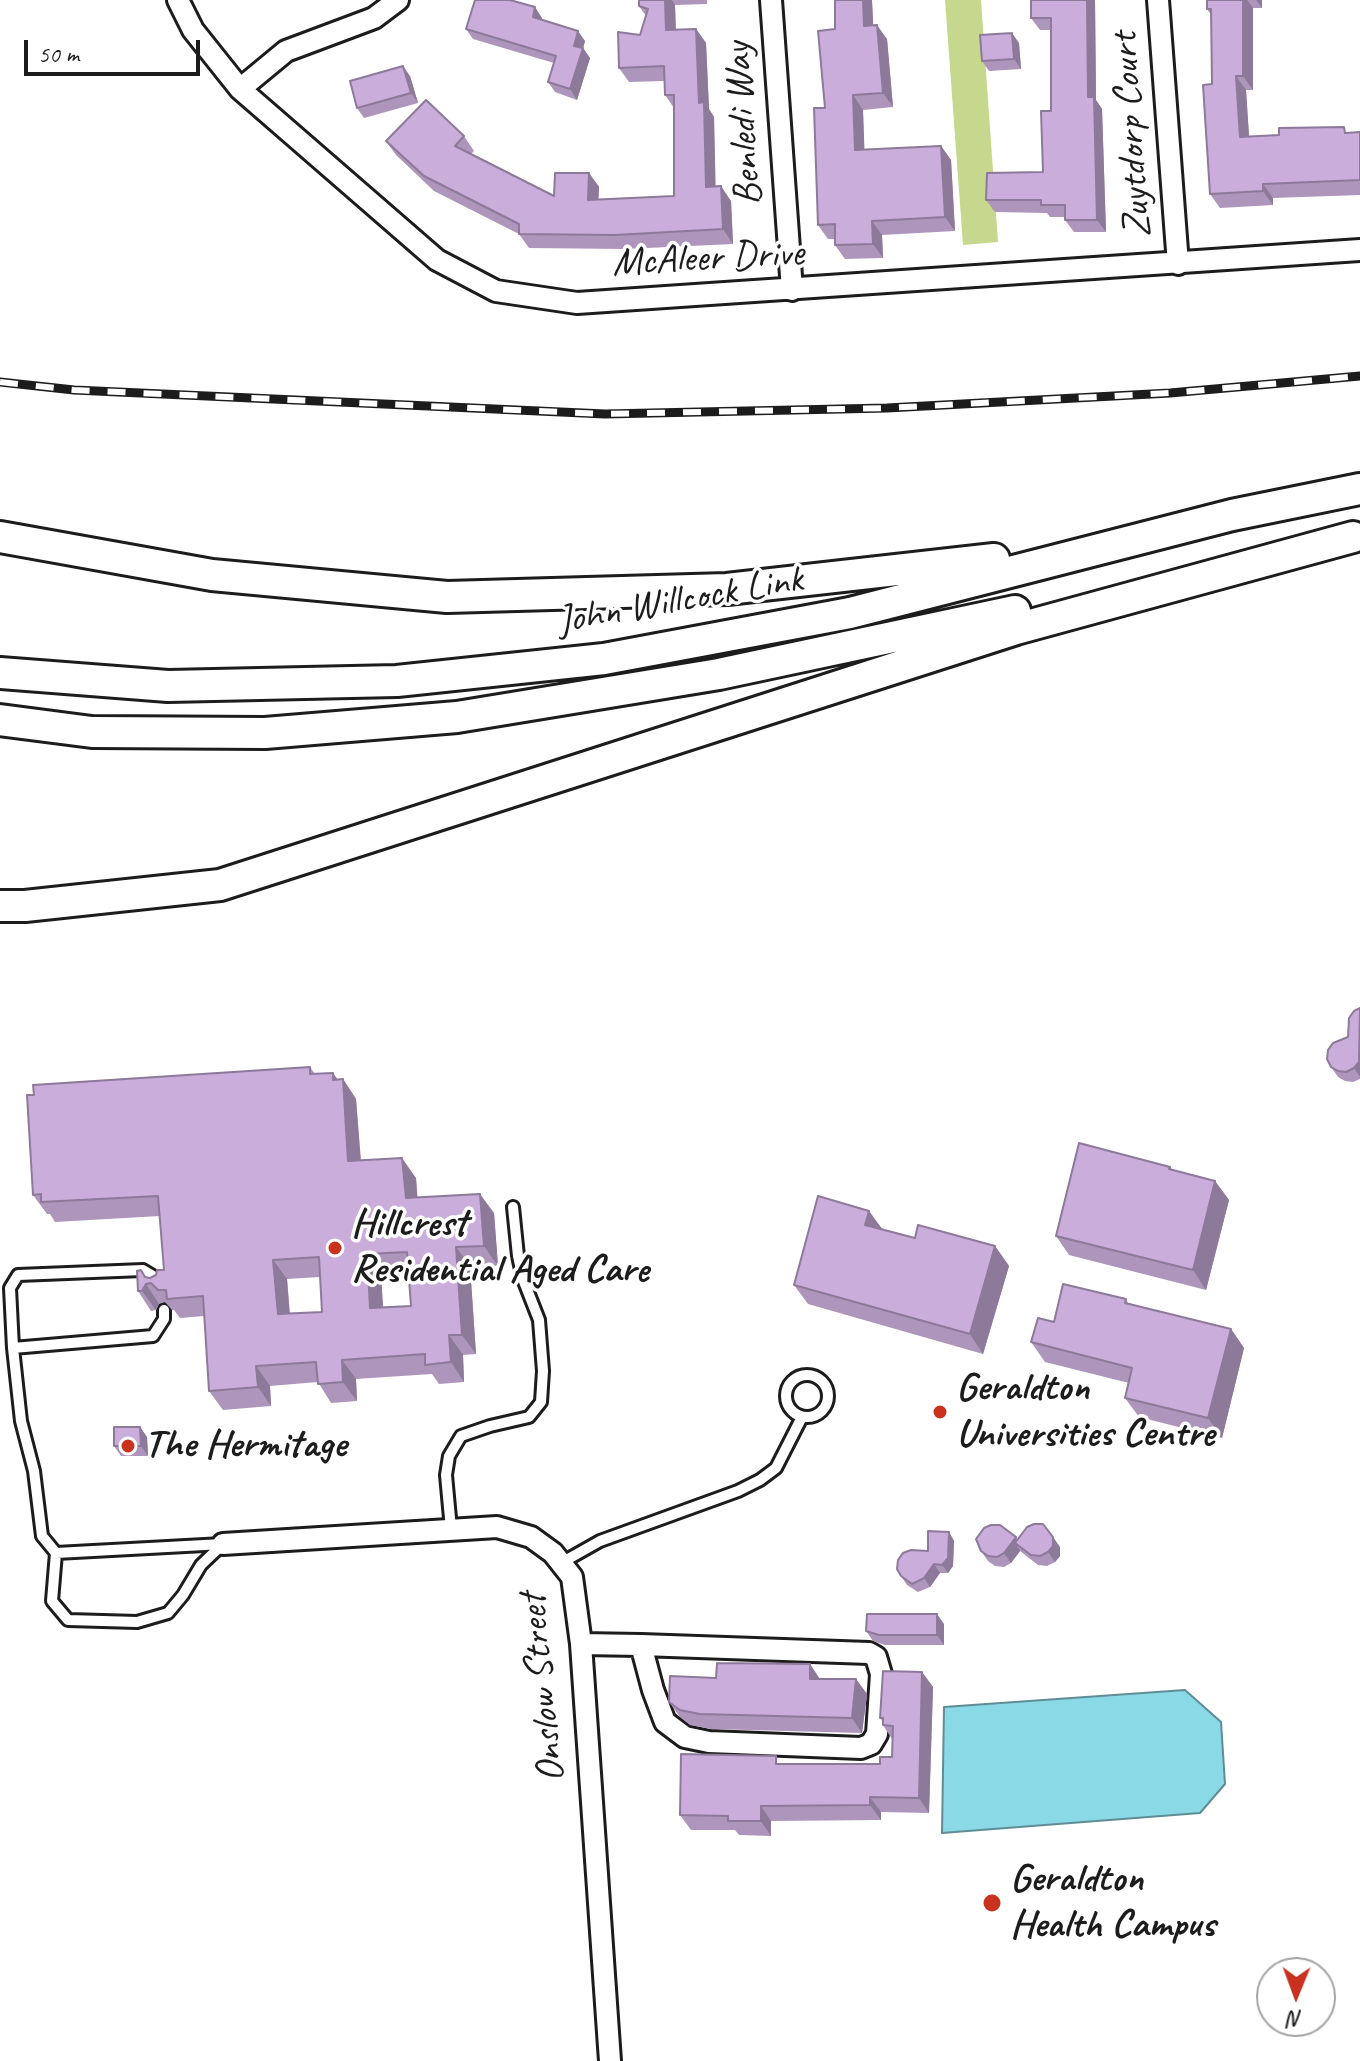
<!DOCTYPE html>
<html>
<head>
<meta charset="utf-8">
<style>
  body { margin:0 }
  #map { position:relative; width:1360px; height:2061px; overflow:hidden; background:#fff; font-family:Caveat,sans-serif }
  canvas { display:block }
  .north { position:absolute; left:1256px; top:1957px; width:80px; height:80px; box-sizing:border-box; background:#fff; border:2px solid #a4a4a4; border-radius:50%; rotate:181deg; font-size:22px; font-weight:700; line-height:32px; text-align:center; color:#1c1c1c }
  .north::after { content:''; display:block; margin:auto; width:28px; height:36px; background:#c8321e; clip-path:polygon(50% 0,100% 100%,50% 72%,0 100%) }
  .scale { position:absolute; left:24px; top:40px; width:176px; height:36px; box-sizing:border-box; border:4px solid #1c1c1c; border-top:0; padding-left:10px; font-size:24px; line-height:28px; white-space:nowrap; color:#1c1c1c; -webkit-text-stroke:6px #fff; paint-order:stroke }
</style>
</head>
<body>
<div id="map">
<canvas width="1360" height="2061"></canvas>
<div class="north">N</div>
<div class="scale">50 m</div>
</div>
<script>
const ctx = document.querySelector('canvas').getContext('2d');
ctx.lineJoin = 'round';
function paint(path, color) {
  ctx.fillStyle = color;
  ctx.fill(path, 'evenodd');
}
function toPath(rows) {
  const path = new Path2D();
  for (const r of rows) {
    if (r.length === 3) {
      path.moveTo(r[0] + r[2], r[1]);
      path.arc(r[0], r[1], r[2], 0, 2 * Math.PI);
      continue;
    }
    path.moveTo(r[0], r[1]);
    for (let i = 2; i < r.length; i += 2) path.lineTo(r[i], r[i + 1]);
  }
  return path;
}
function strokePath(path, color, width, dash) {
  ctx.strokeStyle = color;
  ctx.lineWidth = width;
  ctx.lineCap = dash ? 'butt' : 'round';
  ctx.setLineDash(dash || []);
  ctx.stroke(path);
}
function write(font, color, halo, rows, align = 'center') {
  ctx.font = font + ' Caveat,sans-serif';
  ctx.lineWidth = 7;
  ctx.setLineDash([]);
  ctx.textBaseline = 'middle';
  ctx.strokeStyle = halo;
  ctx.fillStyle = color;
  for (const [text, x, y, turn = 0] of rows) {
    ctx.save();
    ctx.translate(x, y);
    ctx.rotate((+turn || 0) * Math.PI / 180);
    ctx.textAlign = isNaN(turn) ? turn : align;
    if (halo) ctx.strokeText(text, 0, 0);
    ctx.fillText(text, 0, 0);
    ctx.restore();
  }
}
const green = toPath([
  [945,0,981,0,998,242,963,245]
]);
const water = toPath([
  [1185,1690,1221,1722,1225,1784,1200,1813,942,1833,944,1707,1185,1690]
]);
const lane = toPath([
  [163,1282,143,1270,18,1275,10,1288,13,1348,153,1336,164,1319,164,1310],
  [13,1348,21,1421,34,1471,42,1536,56,1553,52,1601,68,1620,137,1622,168,1613,183,1595,201,1565,223,1544],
  [807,1396,21],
  [451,1529,446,1475,449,1456,461,1436,490,1426,529,1417,541,1402,543,1371,539,1320,523,1279,518,1256,513,1207],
  [56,1553,223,1544],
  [561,1563,600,1541,738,1491,760,1480,776,1468,802,1417]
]);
const street = toPath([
  [178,0,193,30,240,89,437,260,496,291,577,303,1360,250],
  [771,0,792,290],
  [1158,0,1178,264],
  [240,89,286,51,374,18,398,0],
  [223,1544,497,1527,531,1537,553,1553,572,1577,581,1644,610,2061],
  [581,1644,641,1645,869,1653,876,1657,881,1674,877,1734,871,1744,861,1748,709,1742,685,1737,665,1722,653,1690,641,1645]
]);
const primary = toPath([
  [0,537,212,575,447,597,727,589,994,559],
  [0,673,168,686,397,681,604,659,850,613,1232,515,1360,489],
  [0,720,92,732,265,733,457,717,719,674,1015,611],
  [0,906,25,906,220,885,1016,629,1353,537]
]);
const rail = toPath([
  [0,382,74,390,605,414,887,408,1170,393,1360,376]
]);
const wall = toPath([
  [639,0,707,0,707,4,675,5,676,30,696,29,706,43,709,109,714,117,715,187,731,201,733,244,625,249,529,248,519,234,434,191,396,155,386,141,464,136,474,151,471,154,554,196,589,173,599,187,598,199,674,196,674,108,665,95,664,81,629,82,619,68,640,35,646,16,639,6],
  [835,0,872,0,873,26,887,39,893,107,863,110,864,150,941,146,951,160,955,231,882,235,883,258,845,259,835,245,835,239,828,239,818,225,825,108,835,29],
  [1095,0,1096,100,1102,109,1106,232,1074,232,1065,220,1065,217,1050,217,1047,213,995,212,986,200,1043,172,1051,111,1051,30,1040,30,1031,18],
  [1207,0,1262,0,1262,8,1253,8,1253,90,1246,90,1249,137,1360,132,1360,195,1273,198,1273,205,1220,208,1210,194,1212,84,1211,15,1207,9],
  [542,18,542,20,585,41,583,48,590,58,577,100,555,92,548,82,554,63,473,39,466,29],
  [1019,43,1021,69,989,71,982,61],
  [410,76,418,103,364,118,357,108],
  [1360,1008,1360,1079,1353,1082,1345,1081,1338,1077,1331,1067,1348,1037],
  [310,1067,315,1074,338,1080,343,1079,356,1099,361,1160,416,1178,417,1197,494,1213,498,1266,470,1266,476,1354,463,1355,464,1382,439,1384,432,1374,356,1379,357,1401,331,1403,318,1382,270,1386,271,1406,223,1410,209,1391,204,1316,180,1318,174,1310,172,1310,165,1302,159,1304,156,1310,151,1311,138,1291,146,1277,150,1278,164,1270,160,1216,55,1222,50,1214,47,1214,33,1195],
  [409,1272,411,1306,383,1307,381,1273],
  [320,1277,322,1312,290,1314,287,1279],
  [1170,1167,1172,1170,1215,1181,1229,1200,1206,1290,1069,1255,1056,1236],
  [869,1211,882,1230,915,1238,995,1246,1009,1266,983,1354,808,1304,794,1285],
  [1126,1299,1128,1303,1231,1329,1244,1348,1222,1438,1139,1417,1125,1398,1129,1383,1045,1362,1031,1342,1054,1322],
  [140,1427,147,1437,148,1456,121,1456,114,1446],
  [949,1532,954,1541,953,1566,948,1573,940,1573,930,1587,918,1592,907,1585,901,1576],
  [1018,1539,1060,1547,1060,1556,1055,1562,1047,1566,1038,1565,1020,1551,1011,1563,1004,1567,995,1566,988,1561,981,1551],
  [944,1624,944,1645,885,1645,873,1641,866,1631],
  [922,1672,933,1687,929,1813,881,1812,881,1820,771,1821,771,1836,739,1835,735,1830,691,1830,680,1815,782,1764,880,1764,892,1757,892,1739,883,1725,883,1722,880,1718],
  [716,1678,856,1679,867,1694,862,1733,711,1729,690,1725,680,1717,669,1702]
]);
const shadedWall = toPath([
  [665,0,672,0,675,5,676,44,666,30],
  [863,0,872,0,874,41,864,26],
  [1087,0,1095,0,1096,100,1102,109,1106,232,1097,220,1088,97],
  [1243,0,1247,0,1253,8,1253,90,1243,76],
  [1256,0,1262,0,1262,8],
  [535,7,542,18,540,27,533,17],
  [877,25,887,39,893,107,883,93],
  [696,29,706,43,709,109,714,117,716,202,706,187,699,103],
  [578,31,585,41,583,48,590,58,577,100,570,89,574,46],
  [1012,33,1019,43,1021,69,1014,59],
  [403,66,410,76,418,103,411,93],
  [1236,76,1246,90,1250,151,1240,137],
  [853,95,863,110,865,165,855,150],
  [941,146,951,160,955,231,945,217],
  [589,173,599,187,598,214,588,200],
  [1263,184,1273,198,1273,205,1263,191],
  [721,186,731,201,733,244,723,229],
  [872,221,882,235,883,258,873,244],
  [1360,1048,1360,1077,1354,1068],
  [333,1073,343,1087,343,1079,356,1099,362,1180,348,1161,333,1080],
  [402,1158,416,1178,419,1217,406,1198],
  [1215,1181,1229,1200,1206,1290,1193,1270],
  [480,1194,494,1213,498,1266,484,1246],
  [869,1211,883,1230,865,1225],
  [995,1246,1009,1266,983,1354,970,1334],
  [456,1247,470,1266,476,1354,462,1335],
  [367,1254,381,1273,384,1327,370,1308],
  [273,1260,287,1279,291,1334,278,1314],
  [146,1284,159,1304,156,1310,142,1291],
  [1231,1329,1244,1348,1222,1438,1208,1418],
  [449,1335,463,1355,464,1382,451,1362],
  [342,1360,356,1379,357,1401,343,1382],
  [256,1366,270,1386,271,1406,258,1387],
  [140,1427,147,1437,148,1456,141,1446],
  [949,1532,954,1541,953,1566,948,1573,942,1565],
  [1016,1537,1023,1547,1015,1543,1020,1551,1011,1563,1004,1553],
  [1053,1537,1060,1547,1060,1556,1055,1562,1048,1552],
  [934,1564,940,1573,930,1587,924,1578],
  [937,1614,944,1624,944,1645,937,1635],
  [810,1664,820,1679,810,1679],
  [922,1672,933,1687,929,1813,919,1798],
  [856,1679,867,1694,862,1733,852,1718],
  [870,1797,881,1812,881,1820,870,1805],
  [761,1806,771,1821,771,1836,761,1821]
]);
const building = toPath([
  [475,0,510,0,535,7,533,17,578,31,574,46,583,48,570,89,548,82,556,56,466,29,475,0],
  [639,0,665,0,666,30,696,29,699,103,704,102,706,187,721,186,723,229,615,235,519,234,519,224,424,176,386,141,426,100,464,136,455,146,554,196,555,173,589,173,588,200,674,196,674,95,665,95,664,66,619,68,618,32,640,35,648,9,639,6,639,0],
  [835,0,863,0,864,26,877,25,883,93,853,95,855,150,941,146,945,217,872,221,873,244,835,245,835,224,818,225,814,108,825,108,818,31,835,29,835,0],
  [1031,0,1087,0,1088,97,1094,97,1097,220,1065,220,1065,205,1041,205,1041,200,986,200,987,173,1043,172,1041,111,1051,111,1051,18,1031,18,1031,0],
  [1207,0,1243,0,1243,76,1236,76,1240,137,1279,135,1279,128,1344,127,1345,133,1360,132,1360,180,1263,184,1263,191,1210,194,1203,85,1212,84,1211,9,1207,9,1207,0],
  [1012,33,1014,59,982,61,980,35,1012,33],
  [403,66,411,93,357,108,350,81,403,66],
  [1360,1008,1359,1062,1354,1068,1346,1072,1338,1071,1331,1067,1327,1059,1328,1050,1333,1043,1348,1037,1349,1018,1354,1011,1360,1008],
  [310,1067,310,1074,333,1073,333,1080,343,1079,348,1161,402,1158,406,1198,480,1194,484,1246,456,1247,462,1335,449,1335,451,1362,425,1365,425,1354,342,1360,343,1382,318,1384,316,1362,256,1366,258,1387,209,1391,203,1296,167,1299,166,1290,158,1290,151,1283,146,1284,142,1291,138,1291,137,1271,141,1270,145,1277,150,1278,156,1275,157,1270,164,1270,158,1196,41,1202,41,1194,33,1195,27,1095,34,1095,33,1085,310,1067],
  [407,1252,411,1306,370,1308,367,1254,407,1252],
  [319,1257,322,1312,278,1314,273,1260,319,1257],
  [1079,1143,1170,1167,1169,1169,1215,1181,1193,1270,1056,1236,1079,1143],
  [818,1196,869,1211,865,1225,915,1238,918,1225,995,1246,970,1334,794,1285,818,1196],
  [1063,1284,1126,1299,1125,1303,1231,1329,1208,1418,1125,1398,1132,1368,1031,1342,1038,1318,1054,1322,1063,1284],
  [114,1427,140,1427,141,1446,114,1446,114,1427],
  [1034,1524,1043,1524,1053,1537,1053,1546,1048,1552,1040,1556,1031,1555,1015,1543,1027,1527,1034,1524],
  [991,1525,1000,1525,1016,1537,1004,1553,997,1557,988,1556,981,1551,976,1539,984,1528,991,1525],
  [928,1531,949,1532,948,1558,942,1565,934,1564,924,1578,912,1584,901,1576,897,1569,898,1560,903,1553,911,1550,928,1551,928,1531],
  [867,1614,937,1614,937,1635,879,1635,866,1631,867,1614],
  [717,1663,810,1664,810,1679,856,1679,852,1718,700,1714,680,1710,669,1702,670,1676,716,1678,717,1663],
  [883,1671,922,1672,919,1798,870,1797,870,1805,761,1806,761,1821,728,1821,728,1816,680,1815,681,1754,776,1756,776,1764,880,1764,880,1757,892,1757,893,1726,883,1725,883,1718,880,1718,883,1671]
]);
const markers = [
  [335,1248,8,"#c8321e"],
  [940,1412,8,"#c8321e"],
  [128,1446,8,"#c8321e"],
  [992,1903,10,"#c8321e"]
];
const streetNames = [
  ["Benledi Way",744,124,-94],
  ["Zuytdorp Court",1132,135,-94],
  ["McAleer Drive",708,259,-3],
  ["John Willcock Link",680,601,-10],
  ["Onslow Street",543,1688,-96]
];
const poiNames = [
  ["Hillcrest",351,1225],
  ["Residential Aged Care",351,1271],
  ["Geraldton",956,1389],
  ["Universities Centre",956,1435],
  ["The Hermitage",144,1446],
  ["Geraldton",1010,1880],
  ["Health Campus",1010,1926]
];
paint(green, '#c6d88d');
paint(water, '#8ad9e7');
strokePath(water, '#5e8d96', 2);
strokePath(lane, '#1c1c1c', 16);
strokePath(street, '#1c1c1c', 26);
strokePath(primary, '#1c1c1c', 36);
strokePath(lane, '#fff', 10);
strokePath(street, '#fff', 20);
strokePath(primary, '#fff', 30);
strokePath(rail, '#1c1c1c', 9);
strokePath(rail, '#fff', 6, [18]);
paint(wall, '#ae95bb');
paint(shadedWall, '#8d7999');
paint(building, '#caadda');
strokePath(building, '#8d7999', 2);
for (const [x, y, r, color] of markers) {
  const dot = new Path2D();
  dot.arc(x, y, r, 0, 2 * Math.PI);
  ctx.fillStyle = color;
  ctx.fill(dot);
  strokePath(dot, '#fff', 3);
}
write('40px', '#1c1c1c', '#fff', streetNames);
write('bold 40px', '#1c1c1c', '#fff', poiNames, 'left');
</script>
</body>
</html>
